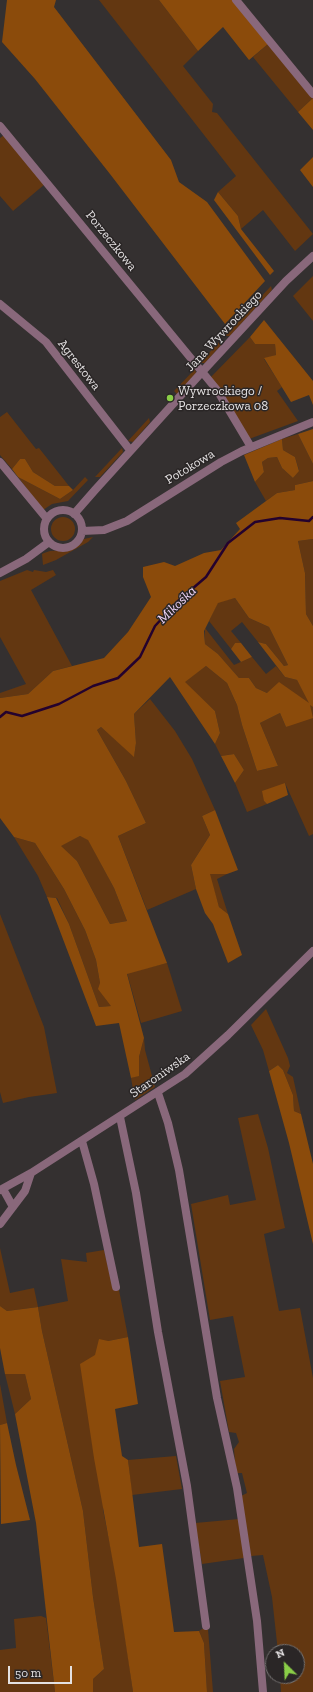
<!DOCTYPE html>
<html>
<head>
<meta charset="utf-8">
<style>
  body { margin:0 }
  #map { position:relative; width:313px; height:1692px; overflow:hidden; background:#343030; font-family:"Zilla Slab",serif }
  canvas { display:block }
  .north { position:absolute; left:265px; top:1644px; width:40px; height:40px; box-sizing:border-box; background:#2a2626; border:1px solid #747171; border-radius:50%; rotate:336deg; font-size:11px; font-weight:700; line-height:16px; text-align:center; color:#e4e1e2 }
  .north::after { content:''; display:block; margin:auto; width:14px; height:18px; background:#8ace47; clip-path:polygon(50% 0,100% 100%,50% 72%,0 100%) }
  .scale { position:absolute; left:8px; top:1666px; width:64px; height:18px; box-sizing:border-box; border:2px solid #e4e1e2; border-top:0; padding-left:5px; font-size:12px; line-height:14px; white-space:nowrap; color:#e4e1e2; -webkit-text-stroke:3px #2a2626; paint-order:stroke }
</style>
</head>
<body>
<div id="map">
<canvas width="313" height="1692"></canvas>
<div class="north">N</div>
<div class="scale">50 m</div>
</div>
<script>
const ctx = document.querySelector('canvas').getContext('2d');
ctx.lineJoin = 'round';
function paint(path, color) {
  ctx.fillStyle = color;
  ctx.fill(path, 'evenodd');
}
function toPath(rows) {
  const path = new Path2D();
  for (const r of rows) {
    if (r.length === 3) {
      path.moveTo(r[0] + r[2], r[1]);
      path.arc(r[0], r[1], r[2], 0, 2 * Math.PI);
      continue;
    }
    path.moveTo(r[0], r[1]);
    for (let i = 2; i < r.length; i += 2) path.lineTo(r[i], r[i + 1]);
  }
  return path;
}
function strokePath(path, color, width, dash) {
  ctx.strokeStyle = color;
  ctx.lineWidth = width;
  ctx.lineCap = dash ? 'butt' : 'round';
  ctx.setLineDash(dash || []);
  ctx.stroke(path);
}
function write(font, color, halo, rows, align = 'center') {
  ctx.font = font + ' "Zilla Slab",serif';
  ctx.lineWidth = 3;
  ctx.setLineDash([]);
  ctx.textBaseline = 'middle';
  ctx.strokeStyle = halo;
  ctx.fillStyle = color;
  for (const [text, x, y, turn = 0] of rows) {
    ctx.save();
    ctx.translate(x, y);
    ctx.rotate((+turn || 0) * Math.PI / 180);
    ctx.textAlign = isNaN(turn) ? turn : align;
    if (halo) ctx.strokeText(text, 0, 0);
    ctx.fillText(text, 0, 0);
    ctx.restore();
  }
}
const green = toPath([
  [99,0,159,0,198,51,183,66,213,104,212,112,217,113,313,234,295,251,263,210,241,229,238,216,218,192,236,176],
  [268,44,313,98,298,112,253,57],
  [4,135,45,184,13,211,0,196,0,138],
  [313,276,313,321,293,296],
  [271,286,272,290,230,336,225,336],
  [250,337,255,344,275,344,276,355,264,359,282,387,277,391,298,421,249,439,210,378],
  [221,340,222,344,205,363,200,363],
  [195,369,196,373,177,394,174,391],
  [7,412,36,449,39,448,69,486,55,486,33,472,25,459,20,459,12,469,0,455,0,417],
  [149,418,150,422,133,442,128,441],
  [298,434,313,464,313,481,295,485,295,490,277,493,266,501,255,482,264,472,262,462,268,458,277,457,282,468,293,478,299,470,295,457,283,450,282,439],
  [122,448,123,452,100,477,95,477],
  [18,477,60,499,73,490,85,477,88,480,68,501,52,504,43,510],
  [63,529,12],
  [93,537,88,542,56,560,43,565,42,554,44,553,50,551,69,550,84,539],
  [313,539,313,626,306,614,305,573,298,541],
  [27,570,33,572,34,570,46,572,53,570,56,575,31,590,72,666,53,671,28,694,0,698,0,693,26,684,0,637,0,581],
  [235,598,249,618,269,627,288,665,284,666,266,644,258,642,242,622,231,631,241,643,235,643,231,649,209,621,218,602],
  [205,628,234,665,252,657,266,674,276,666,285,677,297,680,313,707,313,834,309,836,285,783,264,801,267,804,247,812,235,783,244,770,234,754,221,756,215,744,220,733,215,711,184,682,206,666,227,683,237,705,242,725,257,771,278,766,260,723,280,713,286,727,290,725,267,693,256,688,249,678,239,678,218,654,205,644],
  [150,699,175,731,192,759,215,810,202,816,210,835,191,865,196,889,147,910,118,836,146,823,126,781,97,730,101,727,134,756,136,743,134,714],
  [80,836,88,839,114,888,127,921,110,924,77,861,60,846],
  [14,837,35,843,64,889,85,930,96,960,100,983,112,1006,99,1007,69,924,57,898,47,897,38,876],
  [209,874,227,874,217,879,228,914,219,907],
  [0,914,44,1027,57,1093,29,1097,3,1103,0,1092],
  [167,963,182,1011,141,1023,127,973],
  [266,1009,288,1058,290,1066,287,1073,293,1077,301,1114,294,1111,293,1095,283,1070,278,1065,269,1071,263,1050,251,1025],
  [144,1038,145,1050,155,1087,135,1100,131,1078,139,1075,139,1057],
  [258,1114,268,1148,285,1228,264,1234,279,1311,300,1308,313,1378,313,1692,281,1692,280,1676,297,1676,297,1652,278,1652,272,1597,263,1555,251,1556,241,1496,247,1493,242,1473,236,1473,235,1462,234,1449,239,1442,236,1433,229,1432,220,1381,245,1377,233,1316,210,1320,191,1204,228,1195,230,1205,256,1200,238,1118],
  [0,1248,10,1293,34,1288,38,1307,68,1301,61,1259,87,1262,86,1253,104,1250,113,1289,119,1290,128,1337,108,1341,103,1510,117,1579,133,1692,93,1692,93,1679,104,1669,93,1597,83,1511,42,1331,38,1307,7,1311,0,1306],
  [5,1374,25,1374,31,1399,15,1414],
  [0,1384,7,1423,0,1425],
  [176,1456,182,1489,132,1495,128,1460],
  [239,1519,244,1558,202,1564,195,1523],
  [41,1616,46,1618,55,1692,0,1692,0,1650,16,1648,14,1619],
  [202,1629,208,1629,213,1692,207,1692,204,1643,199,1631]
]);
const forest = toPath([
  [7,0,56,0,54,7,171,160,179,182,207,202,265,281,225,324,110,174,35,79,2,42],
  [159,0,232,0,268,44,249,60,223,27,198,51],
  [313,98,313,130,298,112],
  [313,157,313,187,300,170],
  [218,192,238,216,241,229,274,271,270,275,214,200],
  [264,320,313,381,313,405,309,395,291,402,264,358,276,355,275,344,255,344,250,337],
  [313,429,313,464,298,434],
  [282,439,283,450,295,457,299,471,293,478,282,468,277,457,268,458,262,462,264,472,255,482,244,455],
  [20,459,25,459,33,472,55,486,69,486,73,490,60,499,18,477,12,469],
  [313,481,313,539,298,541,305,573,306,614,313,626,313,707,310,705,313,718,286,727,280,713,260,723,278,766,257,771,242,725,237,705,227,683,206,666,185,682,215,711,220,733,215,744,170,677,134,714,136,743,134,757,101,727,97,730,126,781,146,823,118,836,167,963,127,974,144,1038,139,1057,139,1076,131,1078,119,1023,96,1026,47,897,56,898,69,924,99,1007,111,1006,98,989,100,983,96,960,85,930,64,889,35,843,14,837,0,818,0,698,28,694,53,671,104,658,128,632,151,597,143,577,143,567,164,562,175,566,204,553,221,550,240,529,236,523,277,493,295,490,295,485],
  [235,598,249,618,269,627,288,665,284,666,266,644,258,642,285,677,297,680,309,703,279,682,267,693,256,688,249,678,239,678,218,654,205,644,204,631,218,603],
  [80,836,88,840,114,888,127,921,110,924,77,861,61,846],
  [235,643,241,643,252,657,241,662,231,649],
  [234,754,244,770,235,783,221,756],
  [285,783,288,795,267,804,264,801,262,791],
  [215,810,238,870,227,874,210,874,219,907,228,914,242,955,228,963,213,924,205,913,196,889,191,865,210,835,202,816],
  [278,1065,283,1070,293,1095,294,1111,301,1114,313,1164,313,1244,289,1143,269,1071],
  [0,1306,7,1311,38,1307,42,1331,83,1511,93,1597,104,1669,93,1679,93,1692,55,1692,36,1523,15,1414,31,1399,25,1374,5,1374,0,1348],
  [128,1337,138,1404,115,1409,122,1456,128,1460,139,1547,162,1544,174,1632,199,1631,204,1643,207,1692,133,1692,116,1579,94,1458,80,1364,95,1355,99,1339,108,1341],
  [7,1423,16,1465,30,1520,1,1524,0,1425]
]);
const stream = toPath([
  [0,717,6,712,22,716,59,704,93,686,118,678,140,657,155,626,178,601,206,577,228,543,255,522,280,518,309,521,313,517]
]);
const minor = toPath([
  [236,0,313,94],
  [0,126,217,390,251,447],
  [0,304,46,342,130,450],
  [0,462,47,519],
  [63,529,19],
  [74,514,95,490,202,372,286,281,313,256],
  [82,531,104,530,127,521,221,462,242,451,313,422],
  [0,573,26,559,49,542],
  [158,1093,168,1123,179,1170,217,1398,237,1488,257,1621,263,1692],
  [120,1117,136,1193,158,1332,187,1486,206,1626],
  [82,1141,94,1184,116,1287],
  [3,1189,13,1207],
  [0,1190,31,1173,185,1074,228,1035,313,951],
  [0,1224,25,1191,31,1173]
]);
const markers = [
  [170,398,4,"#8ace47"]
];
const streetNames = [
  ["Porzeczkowa",111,241,51],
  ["Jana Wywrockiego",224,331,-47],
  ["Agrestowa",79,365,52],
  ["Potokowa",190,467,-31],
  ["Staroniwska",160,1075,-35]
];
const poiNames = [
  ["Wywrockiego /",178,391],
  ["Porzeczkowa 08",178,406]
];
const waterNames = [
  ["Mikośka",177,605,-44]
];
paint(green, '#633711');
paint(forest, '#8b4b0b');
strokePath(stream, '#24022e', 2.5);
strokePath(minor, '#89687b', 8);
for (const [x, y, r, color] of markers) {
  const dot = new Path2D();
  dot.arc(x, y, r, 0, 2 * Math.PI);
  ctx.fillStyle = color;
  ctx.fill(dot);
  strokePath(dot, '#2a2626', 1.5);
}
write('13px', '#e4e1e2', '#2a2626', streetNames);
write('13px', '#e4e1e2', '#2a2626', poiNames, 'left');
write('italic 14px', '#f1d6f9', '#2a2626', waterNames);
</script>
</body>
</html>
